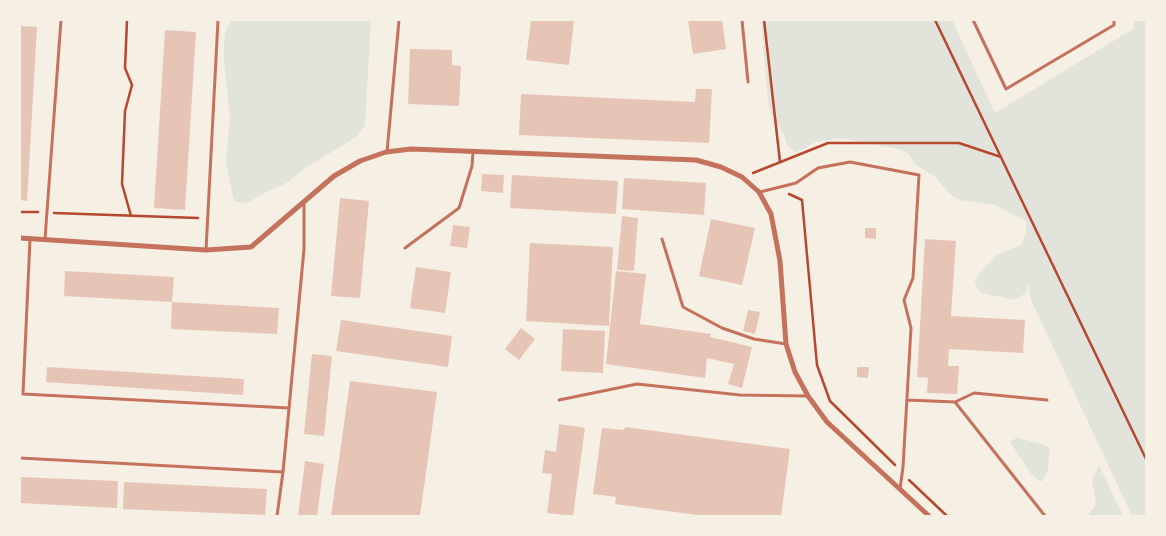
<!DOCTYPE html>
<html>
<head>
<meta charset="utf-8">
<style>
  body { margin:0 }
  #map { position:relative; width:1166px; height:536px; overflow:hidden; background:#f6efe4; font-family:"Golos Text",sans-serif }
  canvas { display:block }
  .frame { position:absolute; inset:0; border:21px solid #f6efe4; pointer-events:none }
</style>
</head>
<body>
<div id="map">
<canvas width="1166" height="536"></canvas>
<div class="frame"></div>
</div>
<script>
const ctx = document.querySelector('canvas').getContext('2d');
ctx.lineJoin = 'round';
function paint(path, color) {
  ctx.fillStyle = color;
  ctx.fill(path, 'evenodd');
}
function toPath(rows) {
  const path = new Path2D();
  for (const r of rows) {
    path.moveTo(r[0], r[1]);
    for (let i = 2; i < r.length; i += 2) path.lineTo(r[i], r[i + 1]);
  }
  return path;
}
function strokePath(path, color, width, dash) {
  ctx.strokeStyle = color;
  ctx.lineWidth = width;
  ctx.lineCap = dash ? 'butt' : 'round';
  ctx.setLineDash(dash || []);
  ctx.stroke(path);
}
const green = toPath([
  [232,20,371,20,365,126,356,137,307,167,285,184,272,189,247,203,234,201,228,174,226,160,230,118,224,60,224,46,225,32],
  [761,20,952,20,995,113,1133,29,1134,20,1146,20,1146,516,1132,516,1031,300,1028,283,1026,293,1015,300,981,293,974,283,980,272,997,255,1021,245,1026,232,1026,221,995,205,960,200,950,194,934,176,914,164,909,154,898,149,840,138,816,142,796,153,787,145,784,134,771,114,768,103],
  [1016,438,1040,443,1050,448,1048,471,1041,482,1031,474,1010,442],
  [1099,465,1123,516,1085,516,1089,514,1096,504,1092,480]
]);
const building = toPath([
  [531,20,574,20,569,65,526,60],
  [688,20,722,20,726,49,693,54],
  [20,26,37,27,27,201,20,200],
  [165,30,196,32,185,210,154,208],
  [410,49,452,50,452,65,461,66,459,106,408,104],
  [696,89,712,89,709,143,519,135,521,94,695,102],
  [482,174,504,175,503,193,481,191],
  [512,175,618,181,616,214,510,208],
  [624,178,706,183,704,215,622,209],
  [340,198,369,201,360,298,331,296],
  [622,216,638,218,634,271,617,270],
  [711,219,755,228,742,285,699,276],
  [453,225,470,227,467,248,450,246],
  [865,228,876,228,876,239,865,238],
  [925,239,956,241,951,316,1025,320,1023,353,949,349,948,366,959,366,957,394,927,393,928,378,917,377],
  [530,243,613,247,609,326,526,321],
  [416,267,451,272,445,313,410,308],
  [65,271,174,277,172,302,279,308,277,334,171,329,172,302,64,296],
  [616,271,646,274,640,324,711,334,710,337,752,347,742,388,728,384,734,364,707,358,705,378,606,364],
  [748,310,760,312,755,334,743,331],
  [341,320,452,336,448,367,336,351],
  [521,328,535,339,519,360,505,349],
  [563,329,605,331,603,373,561,371],
  [312,354,332,356,324,436,304,434],
  [47,367,244,379,243,395,46,382],
  [857,367,869,367,868,378,857,377],
  [350,381,437,392,420,516,331,516],
  [559,424,585,428,573,516,547,513,552,474,542,473,545,450,556,452],
  [625,427,790,449,781,516,705,516,615,504,616,497,593,494,602,428,624,430],
  [305,461,324,464,317,516,298,516],
  [20,477,118,481,117,508,20,503],
  [124,482,267,489,265,515,123,509]
]);
const path = toPath([
  [127,20,125,68,132,85,125,111,122,184,131,216],
  [764,20,780,162],
  [935,20,1146,459],
  [753,173,828,143,959,143,1001,157],
  [789,194,802,200,817,365,830,401,895,465],
  [20,212,38,212],
  [54,213,198,218],
  [909,480,947,516]
]);
const service = toPath([
  [742,20,748,82],
  [973,20,1006,89,1114,25,1114,20],
  [387,152,399,20],
  [760,192,796,183,818,168,850,162,919,175,913,278,904,300,911,328,903,467,900,489],
  [30,239,23,394,289,408],
  [45,239,61,20],
  [662,239,683,307,722,328,754,339,786,344],
  [405,248,459,208,472,166,473,152],
  [206,250,218,20],
  [559,400,637,384,740,395,807,396],
  [907,400,955,402,1045,516],
  [955,402,974,393,1047,400],
  [20,458,283,472],
  [277,516,283,472,304,249,304,203]
]);
const minor = toPath([
  [20,238,206,250,251,247,334,176,360,161,386,152,411,149,696,160,721,167,742,177,759,192,771,214,780,261,786,344,795,372,808,396,827,422,929,516]
]);
paint(green, '#e2e4dc');
paint(building, '#e6c5b7');
strokePath(path, '#b5482f', 2.5);
strokePath(service, '#c5725c', 3);
strokePath(minor, '#c5725c', 5);
</script>
</body>
</html>
